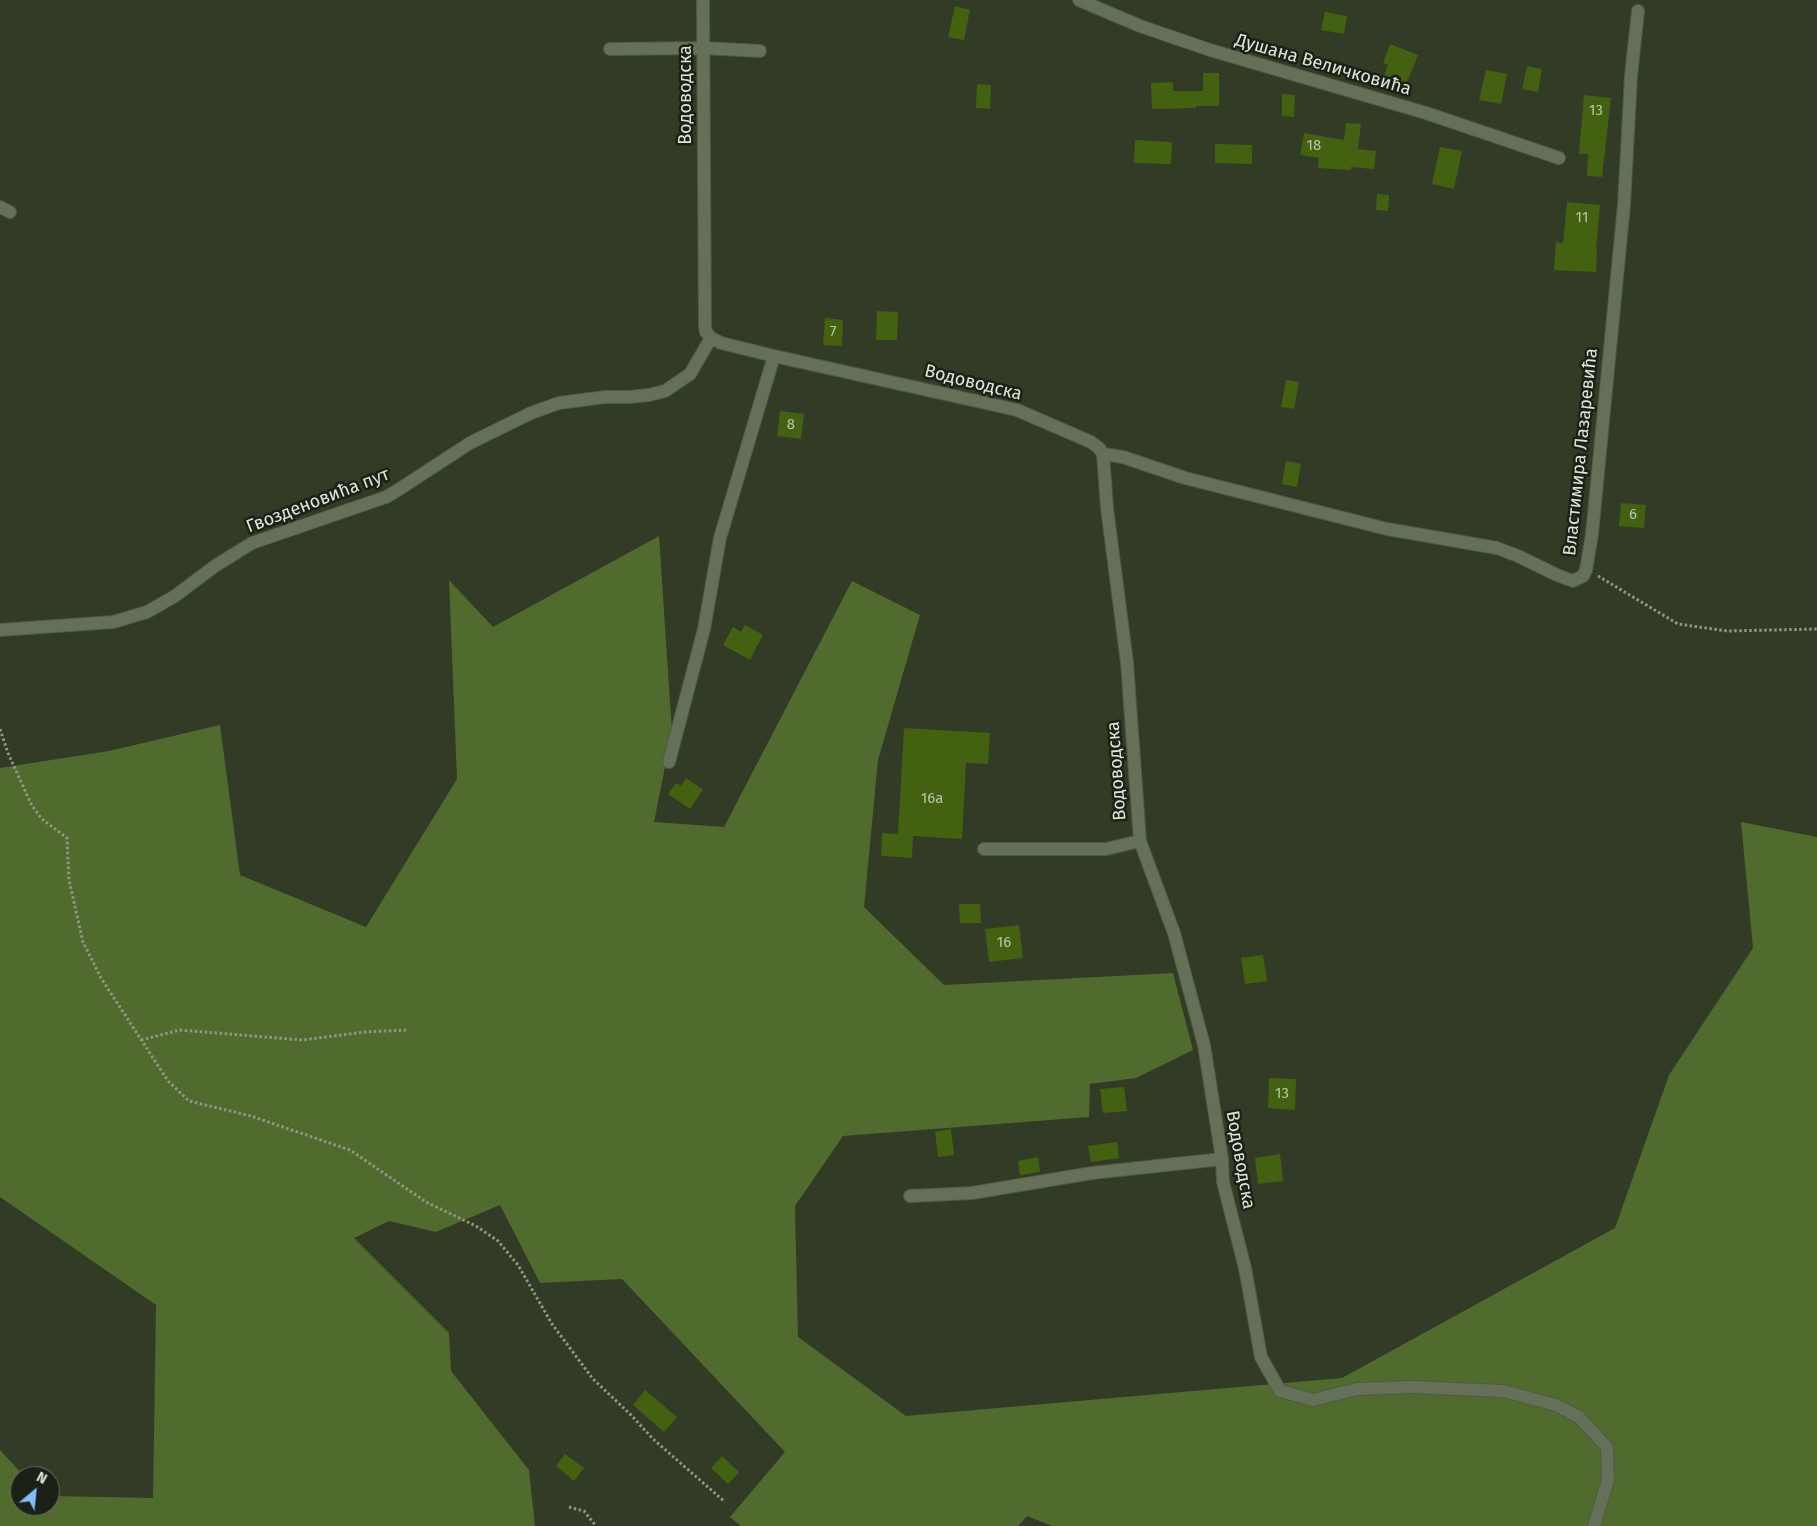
<!DOCTYPE html>
<html>
<head>
<meta charset="utf-8">
<style>
  body { margin:0 }
  #map { position:relative; width:1817px; height:1526px; overflow:hidden; background:#323b26; font-family:"Fira Sans",sans-serif }
  canvas { display:block }
  .north { position:absolute; left:10px; top:1466px; width:50px; height:50px; box-sizing:border-box; background:#1c2117; border:1px solid #6a7064; border-radius:50%; rotate:28deg; font-size:14px; font-weight:700; line-height:20px; text-align:center; color:#dfe6d8 }
  .north::after { content:''; display:block; margin:auto; width:18px; height:22px; background:#80bdfa; clip-path:polygon(50% 0,100% 100%,50% 72%,0 100%) }
</style>
</head>
<body>
<div id="map">
<canvas width="1817" height="1526"></canvas>
<div class="north">N</div>
</div>
<script>
const ctx = document.querySelector('canvas').getContext('2d');
ctx.lineJoin = 'round';
function paint(path, color) {
  ctx.fillStyle = color;
  ctx.fill(path, 'evenodd');
}
function toPath(rows) {
  const path = new Path2D();
  for (const r of rows) {
    path.moveTo(r[0], r[1]);
    for (let i = 2; i < r.length; i += 2) path.lineTo(r[i], r[i + 1]);
  }
  return path;
}
function strokePath(path, color, width, dash) {
  ctx.strokeStyle = color;
  ctx.lineWidth = width;
  ctx.lineCap = dash ? 'butt' : 'round';
  ctx.setLineDash(dash || []);
  ctx.stroke(path);
}
function write(font, color, halo, rows, align = 'center') {
  ctx.font = font + ' "Fira Sans",sans-serif';
  ctx.lineWidth = 5;
  ctx.setLineDash([]);
  ctx.textBaseline = 'middle';
  ctx.strokeStyle = halo;
  ctx.fillStyle = color;
  for (const [text, x, y, turn = 0] of rows) {
    ctx.save();
    ctx.translate(x, y);
    ctx.rotate((+turn || 0) * Math.PI / 180);
    ctx.textAlign = isNaN(turn) ? turn : align;
    if (halo) ctx.strokeText(text, 0, 0);
    ctx.fillText(text, 0, 0);
    ctx.restore();
  }
}
const green = toPath([
  [659,536,672,732,654,822,724,827,852,581,920,615,878,760,864,907,944,985,1173,973,1193,1050,1136,1078,1090,1084,1089,1117,843,1136,795,1206,798,1337,906,1416,1342,1378,1615,1228,1669,1075,1753,948,1741,822,1817,837,1817,1526,1052,1526,1027,1516,1018,1526,741,1526,730,1517,785,1452,622,1279,540,1283,500,1205,436,1232,389,1221,354,1238,449,1333,451,1371,529,1470,535,1526,0,1526,0,1450,24,1476,20,1476,20,1506,50,1506,50,1496,153,1498,156,1305,0,1197,0,768,109,751,220,725,240,875,366,927,457,779,449,580,493,627]
]);
const building = toPath([
  [955,6,970,10,964,40,948,37],
  [1325,12,1347,16,1344,34,1321,30],
  [1390,44,1418,55,1406,85,1384,76,1388,65,1383,63],
  [1527,66,1542,69,1538,92,1522,89],
  [1486,70,1507,74,1501,104,1479,100],
  [1203,73,1219,73,1219,106,1196,106,1196,108,1152,109,1151,83,1173,82,1173,91,1203,91],
  [977,84,991,85,990,109,976,108],
  [1282,94,1295,95,1294,117,1282,116],
  [1584,95,1611,98,1602,177,1587,176,1588,154,1579,154],
  [1346,123,1361,124,1358,149,1376,151,1374,169,1351,167,1351,170,1318,168,1319,158,1300,155,1304,133,1344,140],
  [1135,140,1172,142,1171,164,1134,163],
  [1215,144,1252,145,1252,164,1215,163],
  [1440,147,1462,151,1454,189,1432,184],
  [1377,194,1389,195,1388,211,1376,210],
  [1567,202,1600,205,1596,249,1597,249,1596,272,1554,270,1556,242,1563,243],
  [877,311,898,312,897,340,876,340],
  [825,318,843,320,842,346,823,345],
  [1286,380,1299,382,1294,409,1281,407],
  [780,411,804,414,801,439,777,436],
  [1286,461,1301,464,1297,487,1282,484],
  [1621,503,1646,505,1644,528,1619,526],
  [745,625,763,635,750,660,723,645,733,627,741,632],
  [904,728,990,733,988,764,966,763,962,839,913,836,912,858,881,856,882,833,898,834],
  [686,778,703,790,690,809,668,794,676,783,681,786],
  [959,904,980,904,981,923,960,923],
  [1019,925,1023,958,989,962,985,929],
  [1263,955,1267,981,1245,984,1241,958],
  [1269,1078,1296,1079,1295,1110,1268,1108],
  [1124,1087,1127,1111,1103,1113,1100,1089],
  [951,1129,954,1155,938,1157,935,1132],
  [1117,1142,1119,1158,1091,1162,1088,1146],
  [1280,1154,1283,1181,1258,1184,1255,1158],
  [1038,1157,1040,1172,1020,1175,1018,1161],
  [645,1390,677,1417,664,1432,633,1405],
  [565,1454,584,1468,574,1481,556,1466],
  [722,1456,739,1472,728,1484,711,1468]
]);
const path = toPath([
  [1598,576,1678,624,1727,631,1817,629],
  [0,729,8,753,32,806,42,819,67,838,69,880,83,942,101,978,168,1081,189,1101,251,1116,350,1150,426,1202,476,1226,498,1241,518,1265,552,1324,593,1379,631,1415,653,1439,725,1502],
  [141,1040,180,1030,302,1040,365,1032,408,1030],
  [569,1507,584,1511,596,1526]
]);
const minor = toPath([
  [703,0,705,327,706,332,711,338,721,343,774,356,1017,410,1091,442,1099,448,1103,454,1107,508,1127,663,1140,841,1174,933,1204,1045,1222,1159,1223,1182,1245,1268,1261,1357,1280,1391,1313,1400,1357,1389,1412,1387,1503,1391,1556,1405,1579,1417,1607,1447,1608,1480,1594,1526],
  [1079,0,1140,26,1210,50,1426,113,1559,158],
  [610,49,703,48,760,51],
  [0,207,10,212],
  [1103,454,1123,457,1185,478,1387,529,1497,548,1518,556,1557,575,1573,581,1583,576,1586,570,1592,534,1624,205,1631,76,1638,11],
  [0,630,113,622,147,612,175,596,215,566,252,543,386,497,398,490,470,443,531,413,559,403,605,397,630,397,649,395,665,391,690,374,711,338],
  [669,762,704,629,720,538,774,356],
  [984,849,1106,849,1140,841],
  [910,1196,972,1193,1092,1173,1222,1159]
]);
const numberNames = [
  ["13",1596,111],
  ["18",1314,146],
  ["11",1582,218],
  ["7",833,332],
  ["8",791,425],
  ["6",1633,515],
  ["16a",932,799],
  ["16",1004,943],
  ["13",1282,1094]
];
const streetNames = [
  ["Душана Величковића",1323,65,16],
  ["Водоводска",686,95,-90],
  ["Водоводска",973,383,14],
  ["Властимира Лазаревића",1581,452,-84],
  ["Гвозденовића пут",318,501,-21],
  ["Водоводска",1117,771,-94],
  ["Водоводска",1240,1160,80]
];
paint(green, '#516a2e');
paint(building, '#446112');
strokePath(minor, '#505947', 14);
strokePath(path, '#8f9786', 3, [2.5, 2.5]);
strokePath(minor, '#657058', 12);
write('15px', '#b8c5a6', null, numberNames);
write('18px', '#dfe6d8', '#1c2117', streetNames);
</script>
</body>
</html>
